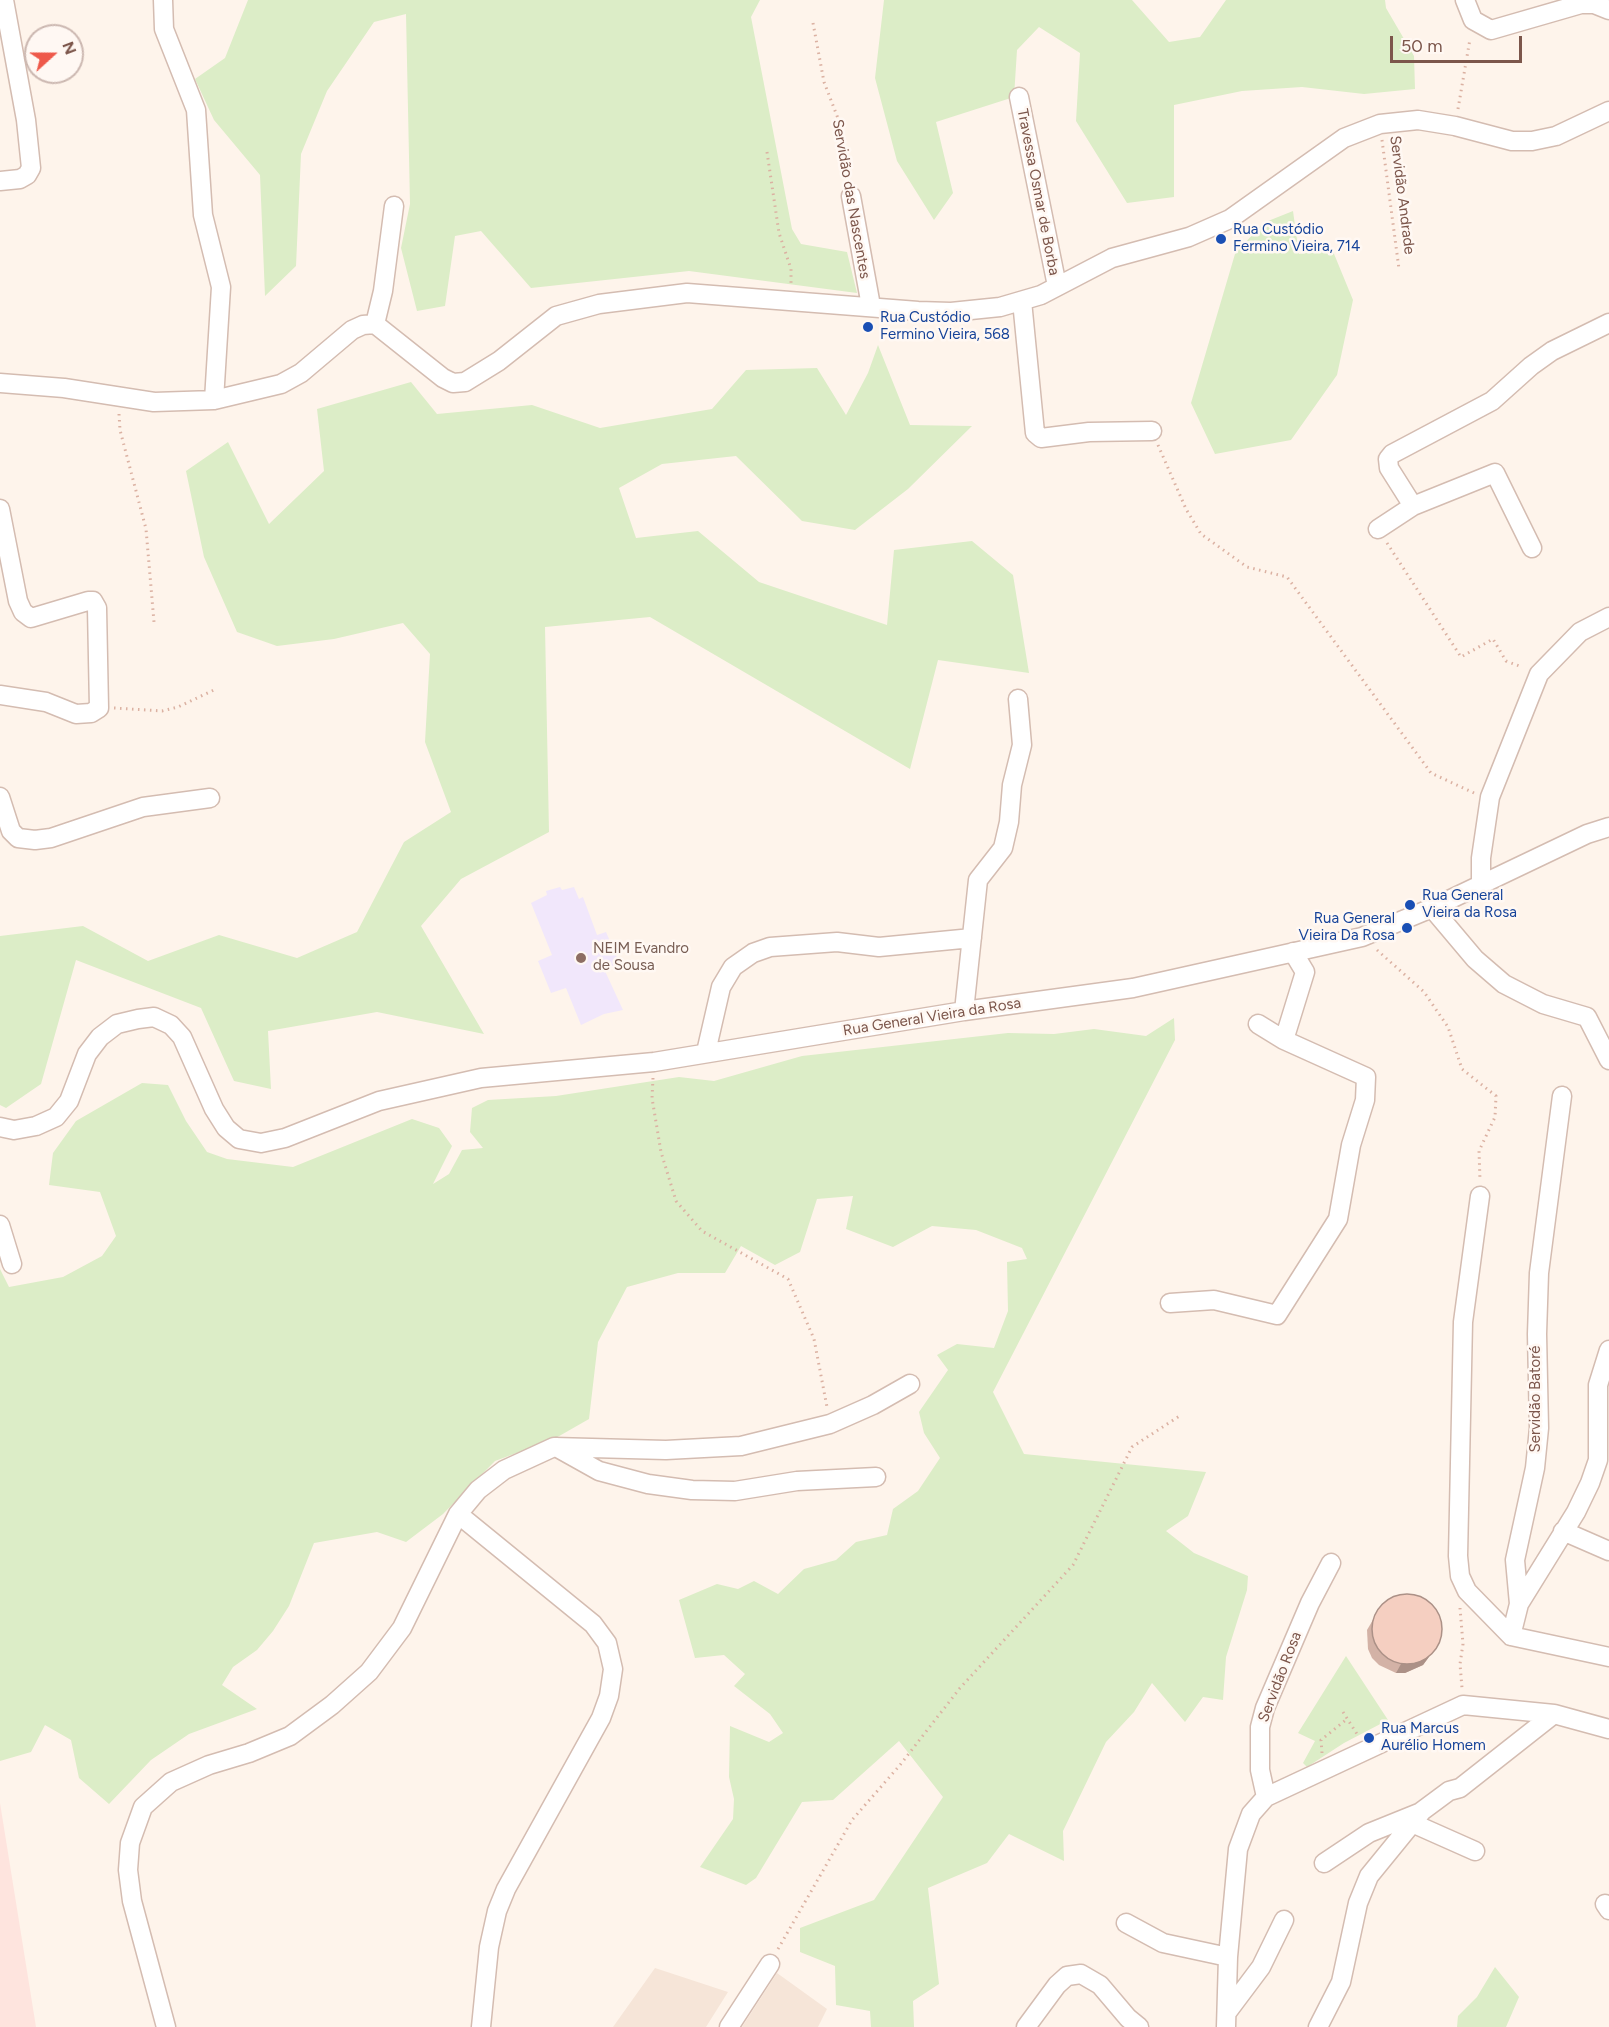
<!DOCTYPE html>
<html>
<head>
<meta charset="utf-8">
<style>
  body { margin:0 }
  #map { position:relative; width:1609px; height:2027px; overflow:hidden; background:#fef4eb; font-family:Figtree,sans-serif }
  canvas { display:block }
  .north { position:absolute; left:24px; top:24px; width:60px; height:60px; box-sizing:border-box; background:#fff8f3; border:2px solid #cbb7b0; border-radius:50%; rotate:69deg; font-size:16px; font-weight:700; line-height:24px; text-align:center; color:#7c564b }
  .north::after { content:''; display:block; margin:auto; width:21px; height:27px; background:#ee594a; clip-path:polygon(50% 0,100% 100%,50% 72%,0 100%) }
  .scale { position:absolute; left:1390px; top:36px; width:132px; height:27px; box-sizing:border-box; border:3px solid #7c564b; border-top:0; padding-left:8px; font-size:18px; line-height:21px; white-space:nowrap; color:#7c564b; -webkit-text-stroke:4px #fff8f3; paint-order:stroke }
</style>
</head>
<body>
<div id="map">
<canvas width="1609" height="2027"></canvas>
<div class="north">N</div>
<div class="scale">50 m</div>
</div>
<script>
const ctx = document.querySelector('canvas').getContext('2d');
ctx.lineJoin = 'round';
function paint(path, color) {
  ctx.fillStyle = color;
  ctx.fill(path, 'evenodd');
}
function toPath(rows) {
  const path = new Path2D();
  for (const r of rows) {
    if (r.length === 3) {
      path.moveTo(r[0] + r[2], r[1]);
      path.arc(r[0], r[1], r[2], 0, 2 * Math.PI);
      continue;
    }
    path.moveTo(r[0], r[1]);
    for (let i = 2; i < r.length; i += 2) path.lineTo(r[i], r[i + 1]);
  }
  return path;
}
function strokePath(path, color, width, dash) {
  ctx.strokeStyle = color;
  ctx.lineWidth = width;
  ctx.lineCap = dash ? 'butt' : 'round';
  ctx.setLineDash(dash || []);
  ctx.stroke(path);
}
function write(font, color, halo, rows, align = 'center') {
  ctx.font = font + ' Figtree,sans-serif';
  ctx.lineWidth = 5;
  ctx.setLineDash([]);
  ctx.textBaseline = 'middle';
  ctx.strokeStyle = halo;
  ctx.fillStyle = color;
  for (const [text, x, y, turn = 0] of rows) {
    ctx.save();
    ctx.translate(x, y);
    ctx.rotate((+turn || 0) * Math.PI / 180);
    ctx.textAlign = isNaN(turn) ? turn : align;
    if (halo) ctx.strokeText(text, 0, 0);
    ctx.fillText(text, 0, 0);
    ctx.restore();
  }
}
const residential = toPath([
  [655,1968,728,1992,706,2027,613,2027],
  [777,1973,827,2009,818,2027,742,2027]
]);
const commercial = toPath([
  [0,1803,36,2027,0,2027]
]);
const education = toPath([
  [560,887,562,890,574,887,579,899,583,897,597,935,606,932,620,964,605,971,623,1010,604,1014,581,1025,566,988,551,993,538,961,552,955,531,903,547,895,546,891]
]);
const green = toPath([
  [248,0,760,0,751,17,792,229,801,244,847,252,857,293,689,271,531,288,481,231,455,236,445,306,417,311,401,248,410,204,406,14,374,22,327,91,301,154,296,266,265,296,260,175,214,120,195,79,225,58],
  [884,0,1132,0,1169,42,1200,37,1226,0,1385,0,1386,8,1414,56,1415,89,1364,94,1302,87,1242,91,1174,105,1174,197,1127,203,1076,121,1080,53,1039,27,1017,50,1014,97,936,122,953,193,934,220,897,161,875,78],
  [1293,211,1299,254,1332,249,1353,300,1337,375,1291,440,1215,454,1191,403,1235,254,1263,223],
  [878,345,910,425,972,426,908,489,855,530,802,521,736,456,662,464,619,488,636,538,698,531,759,582,887,625,894,550,972,541,1013,575,1029,673,938,660,910,769,650,617,545,627,549,832,461,879,421,926,484,1034,377,1012,268,1031,271,1089,234,1081,201,1008,76,960,41,1084,6,1108,0,1105,0,936,83,926,148,961,219,935,297,958,357,932,404,842,451,812,425,742,430,654,403,623,334,639,277,646,237,632,204,557,186,471,228,442,269,524,324,471,317,409,411,382,437,414,532,405,600,428,712,409,746,370,817,368,846,415,868,373],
  [1174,1018,1175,1040,993,1392,1024,1454,1206,1472,1188,1516,1166,1531,1194,1553,1248,1576,1247,1590,1226,1657,1223,1700,1203,1697,1185,1722,1152,1683,1134,1712,1106,1742,1063,1831,1064,1861,1009,1834,987,1863,928,1888,939,1984,913,2001,914,2027,871,2027,870,2011,836,2005,835,1966,800,1952,800,1928,874,1900,943,1797,899,1741,833,1800,802,1802,756,1878,746,1885,700,1867,733,1819,734,1799,729,1777,730,1726,769,1742,783,1733,770,1714,734,1686,745,1674,724,1655,695,1658,679,1600,717,1584,738,1589,754,1581,778,1594,804,1569,836,1560,856,1542,887,1535,893,1509,918,1491,940,1458,924,1433,919,1412,948,1370,937,1355,957,1344,994,1348,1008,1311,1007,1262,1027,1259,1022,1248,976,1230,932,1226,893,1247,846,1229,853,1196,817,1199,800,1252,775,1265,741,1246,725,1273,678,1273,627,1287,598,1342,589,1419,554,1439,495,1461,443,1514,406,1542,377,1532,314,1543,289,1606,273,1631,257,1650,233,1667,222,1685,257,1709,189,1734,151,1760,109,1804,79,1778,71,1740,45,1725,31,1752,0,1761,0,1269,9,1287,63,1277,102,1256,116,1236,100,1192,49,1185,53,1153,76,1121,142,1083,168,1085,186,1121,207,1152,227,1159,293,1167,412,1119,439,1128,452,1146,433,1184,449,1174,462,1150,483,1148,470,1132,472,1108,488,1100,556,1096,679,1077,714,1081,802,1056,1008,1033,1054,1034,1094,1029,1146,1036],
  [1346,1656,1388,1720,1344,1743,1307,1767,1303,1763,1315,1741,1298,1733],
  [1495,1967,1519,1997,1506,2027,1457,2027,1458,2016,1477,1997]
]);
const path = toPath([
  [813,23,824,82,839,121,849,179],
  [1458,109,1470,39],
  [1382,140,1399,269],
  [767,152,779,233,791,269,791,285],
  [119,414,120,430,146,529,154,622],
  [1158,445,1186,509,1201,534,1247,567,1287,577,1431,773,1474,793],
  [1387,543,1461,657,1493,639,1506,661,1522,667],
  [114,708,162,711,178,707,216,689],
  [1377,950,1424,992,1448,1027,1462,1069,1496,1096,1495,1117,1479,1151,1480,1180],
  [653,1078,652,1098,661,1152,676,1201,702,1231,788,1279,814,1339,827,1407],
  [1460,1608,1463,1644,1460,1664,1462,1688],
  [1343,1712,1357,1734],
  [1322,1753,1321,1740,1347,1719],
  [778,1949,852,1820,900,1765,960,1688,1073,1565,1132,1447,1181,1415]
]);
const minor = toPath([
  [163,0,164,29,196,110,203,215,221,287,214,400],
  [1465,0,1473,20,1491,30,1581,4,1594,4,1609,10],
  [1019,97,1057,286],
  [0,181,20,179,27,175,31,168,26,120,4,0],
  [851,196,871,306],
  [1022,301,1035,433,1041,438,1089,432,1152,431],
  [375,324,383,291,394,206],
  [0,383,64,388,154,402,214,400,281,384,301,373,352,330,363,325,375,324,443,378,453,383,465,382,499,361,556,316,599,304,687,293,918,311,951,312,1000,307,1041,295,1112,258,1189,237,1230,219,1344,138,1380,124,1418,120,1455,126,1512,141,1532,141,1556,136,1609,111],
  [0,509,18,601,23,612,31,618,88,601,93,601,97,608,99,708,91,713,76,714,46,702,0,695],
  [1378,529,1413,506],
  [1532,548,1495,473,1413,506,1389,468,1388,459,1392,454,1492,401,1531,366,1552,351,1609,323],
  [0,797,11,831,18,838,35,840,51,838,143,807,210,798],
  [1481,886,1481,858,1490,797,1539,674,1580,632,1609,617],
  [1432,908,1475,959,1504,984,1543,1004,1587,1017,1609,1060],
  [964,1011,978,880,1003,848,1009,822,1012,785,1022,745,1018,699],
  [1284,1040,1305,972,1293,952],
  [706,1052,721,987,733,967,753,953,770,947,837,942,879,947,972,938],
  [0,1127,14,1130,36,1126,56,1117,69,1101,87,1054,100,1037,117,1024,138,1019,154,1017,171,1025,182,1037,214,1109,226,1128,239,1139,261,1143,285,1138,379,1101,481,1078,654,1062,964,1011,1133,988,1362,937,1432,908,1587,834,1609,827],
  [1480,1196,1463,1322,1458,1556,1460,1576,1467,1591,1511,1636],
  [0,1225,12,1264],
  [1170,1303,1214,1300,1277,1315,1338,1219,1351,1145,1365,1100,1366,1077,1284,1040,1258,1024],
  [556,1447,599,1471,648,1484,692,1490,735,1491,797,1481,876,1477],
  [458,1514,593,1624,607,1643,613,1669,609,1696,601,1718,506,1889,497,1911,489,1947,481,2027],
  [1563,1531,1609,1551],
  [1519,1604,1576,1512,1590,1483,1598,1460,1598,1385,1609,1350],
  [1511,1636,1519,1604,1515,1560,1535,1468,1539,1428,1537,1334,1539,1273,1562,1096],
  [1511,1636,1609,1657],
  [1266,1797,1260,1770,1260,1727,1265,1708,1310,1603,1331,1563],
  [1412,1823,1475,1851],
  [1324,1863,1369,1833,1421,1812],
  [1605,1904,1609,1910],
  [1126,1923,1163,1943,1228,1957],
  [1228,2011,1261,1967,1284,1920],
  [166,2027,132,1901,128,1870,130,1843,143,1807,171,1782,209,1765,249,1753,290,1736,332,1705,369,1672,402,1628,458,1514,478,1490,504,1470,554,1447,666,1450,741,1446,830,1424,873,1405,910,1384],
  [729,2027,770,1964],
  [1026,2027,1057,1985,1067,1976,1081,1974,1100,1985,1128,2018,1139,2027],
  [1226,2027,1228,1957,1238,1849,1251,1814,1266,1797,1463,1705,1554,1714,1609,1729],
  [1318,2027,1341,1982,1358,1903,1369,1876,1422,1811,1449,1791,1460,1788,1554,1714]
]);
const wall = toPath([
  [1383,1603,1440,1641,1423,1665,1405,1673,1396,1673,1379,1665,1372,1658,1368,1649,1367,1630]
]);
const shadedWall = toPath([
  [1429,1657,1423,1665,1405,1673,1396,1673,1401,1664]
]);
const building = toPath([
  [1407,1629,35]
]);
const markers = [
  [1221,239,6,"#1a4fb4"],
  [868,327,6,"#1a4fb4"],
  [1410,905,6,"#1a4fb4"],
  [1407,928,6,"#1a4fb4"],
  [581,958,6,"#8d6e63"],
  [1369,1738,6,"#1a4fb4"]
];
const streetNames = [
  ["Travessa Osmar de Borba",1038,192,79],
  ["Servidão Andrade",1402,195,83],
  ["Servidão das Nascentes",851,199,80],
  ["Rua General Vieira da Rosa",932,1017,-9],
  ["Servidão Batoré",1536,1399,-90],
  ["Servidão Rosa",1280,1677,-69]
];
const transitNames = [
  ["Rua Custódio",1233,230],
  ["Fermino Vieira, 714",1233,247],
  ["Rua Custódio",880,318],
  ["Fermino Vieira, 568",880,335],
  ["Rua General",1422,896],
  ["Vieira da Rosa",1422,913],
  ["Rua General",1395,919,"right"],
  ["Vieira Da Rosa",1395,936,"right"],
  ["Rua Marcus",1381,1729],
  ["Aurélio Homem",1381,1746]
];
const educationNames = [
  ["NEIM Evandro",593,949],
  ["de Sousa",593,966]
];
paint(residential, '#f6e5d8');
paint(commercial, '#fee4de');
paint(education, '#f1e7fb');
paint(green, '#dcedc7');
strokePath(minor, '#d4bcb1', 21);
strokePath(path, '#dbb1a2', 3, [1.5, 4.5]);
strokePath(minor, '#fff', 18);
paint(wall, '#d3b2a6');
paint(shadedWall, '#ac9187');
paint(building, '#f5cfc1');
strokePath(building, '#ac9187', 1.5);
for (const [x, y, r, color] of markers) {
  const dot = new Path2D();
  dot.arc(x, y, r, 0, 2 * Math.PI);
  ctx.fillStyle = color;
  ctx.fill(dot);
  strokePath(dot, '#fff8f3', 2);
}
write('15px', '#7c564b', '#fff8f3', streetNames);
write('15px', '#164399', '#fff8f3', transitNames, 'left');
write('15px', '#785e54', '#fff8f3', educationNames, 'left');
</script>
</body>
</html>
